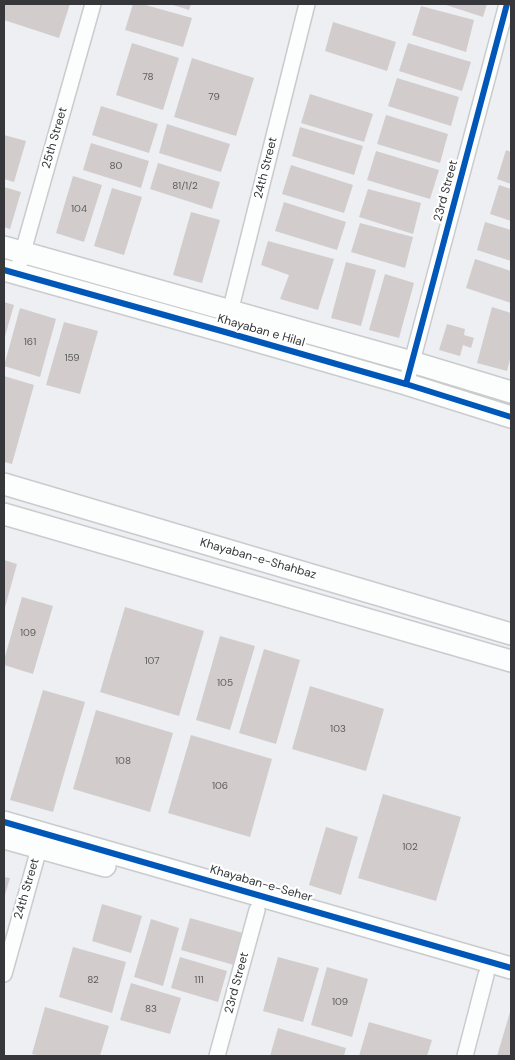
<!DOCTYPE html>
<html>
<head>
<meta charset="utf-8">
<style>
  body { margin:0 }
  #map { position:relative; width:515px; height:1060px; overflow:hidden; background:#edeff2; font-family:"DM Sans",sans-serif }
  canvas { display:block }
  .frame { position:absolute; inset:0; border:5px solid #36373a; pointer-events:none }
</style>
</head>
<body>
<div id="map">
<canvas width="515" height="1060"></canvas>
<div class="frame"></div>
</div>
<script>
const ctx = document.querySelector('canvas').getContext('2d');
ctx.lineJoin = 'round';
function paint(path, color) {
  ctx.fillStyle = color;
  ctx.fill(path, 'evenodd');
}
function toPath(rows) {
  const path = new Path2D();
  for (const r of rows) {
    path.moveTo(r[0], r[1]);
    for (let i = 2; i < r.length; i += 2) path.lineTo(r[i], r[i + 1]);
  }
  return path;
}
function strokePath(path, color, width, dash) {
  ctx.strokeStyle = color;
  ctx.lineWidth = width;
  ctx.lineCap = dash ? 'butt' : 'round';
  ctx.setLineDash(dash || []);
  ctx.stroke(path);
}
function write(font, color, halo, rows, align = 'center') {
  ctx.font = font + ' "DM Sans",sans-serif';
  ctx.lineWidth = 4.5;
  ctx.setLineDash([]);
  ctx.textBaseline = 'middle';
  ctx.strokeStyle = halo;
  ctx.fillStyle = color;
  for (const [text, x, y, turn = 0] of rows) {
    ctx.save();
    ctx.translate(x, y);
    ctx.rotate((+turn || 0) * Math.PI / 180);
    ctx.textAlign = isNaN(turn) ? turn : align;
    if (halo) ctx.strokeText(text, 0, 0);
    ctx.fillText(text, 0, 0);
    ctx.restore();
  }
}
const building = toPath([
  [4,4,70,4,59,38,4,20],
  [133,4,142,4,192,18,183,47,125,30],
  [170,4,191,4,189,10],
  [443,4,487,4,483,17],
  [421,6,474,20,466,52,412,35],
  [333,22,396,42,387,71,325,51],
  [132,43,179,58,163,110,116,95],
  [408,43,471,62,462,91,399,71],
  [192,58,254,78,236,136,174,117],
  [397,78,459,97,451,126,388,106],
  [310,94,373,114,364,142,301,123],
  [101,106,158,124,149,153,92,135],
  [386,115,448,134,440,163,377,144],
  [167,124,230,144,221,172,159,153],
  [300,127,363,146,354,175,292,156],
  [4,135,26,141,14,182,4,179],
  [91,143,149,161,141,188,83,170],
  [506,150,511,152,511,184,497,179],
  [376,151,439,170,430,199,367,180],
  [158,163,220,182,212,209,150,189],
  [291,165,353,185,344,213,282,194],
  [73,176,102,185,84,242,56,233],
  [499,185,511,189,511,221,490,214],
  [4,187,21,192,10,229,4,227],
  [112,188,142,197,124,255,94,246],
  [368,189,421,203,413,234,359,217],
  [284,202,346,222,337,250,275,231],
  [191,212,220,220,202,283,173,275],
  [485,222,511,230,511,261,477,250],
  [360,223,413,237,405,268,351,252],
  [268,241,334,259,318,310,280,299,289,275,261,265],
  [475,259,511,271,511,303,466,288],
  [346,262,376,270,361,326,331,318],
  [385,274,414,283,399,338,369,330],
  [4,302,14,305,4,340],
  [492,307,511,313,511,356,507,371,477,363],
  [20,308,56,319,40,377,4,366],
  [64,322,98,331,80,394,46,385],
  [447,324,465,329,464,335,474,338,471,348,463,345,460,356,439,350],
  [4,376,34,385,12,464,4,462],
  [4,560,17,564,4,611],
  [22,597,53,606,33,674,4,665,4,660],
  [125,607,204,631,179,716,100,692],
  [220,636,255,646,230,730,196,720],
  [264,649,300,660,276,744,239,733],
  [310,686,384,709,366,771,292,749],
  [43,690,85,702,53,812,10,800],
  [96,710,173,733,150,812,73,789],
  [191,735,272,759,250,837,168,813],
  [383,794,461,817,436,901,358,878],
  [326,827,358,837,341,895,309,885],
  [4,877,10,878,4,898],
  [102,904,142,916,131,953,92,941],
  [190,918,243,933,234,965,181,950],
  [151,919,179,928,163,986,134,977],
  [73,947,126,962,112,1013,59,997],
  [180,957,227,971,218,1002,171,988],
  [278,957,319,968,303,1022,263,1011],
  [327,967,368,979,352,1037,311,1025],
  [131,983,181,998,170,1034,120,1020],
  [45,1007,109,1026,100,1056,41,1056,32,1054],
  [510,1012,511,1013,511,1056,497,1056],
  [369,1022,432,1040,427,1056,359,1056],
  [278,1028,346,1048,344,1056,270,1056]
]);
const street = toPath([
  [20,262,93,4],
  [228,320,307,4],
  [406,384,507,4],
  [4,974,42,838],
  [217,1056,257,910],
  [465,1056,486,975]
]);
const secondary = toPath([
  [4,247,412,362,511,392],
  [4,270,225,332,406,384,511,417],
  [4,484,511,634],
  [4,514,511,661],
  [4,822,511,968],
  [4,838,105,866]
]);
const cycleway = toPath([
  [4,270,225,332,406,384,511,417],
  [406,384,507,4],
  [4,822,511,968]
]);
const numberNames = [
  ["78",148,77],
  ["79",214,97],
  ["80",116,166],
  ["81/1/2",185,186],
  ["104",79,209],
  ["161",30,342],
  ["159",72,358],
  ["109",28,633],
  ["107",152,661],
  ["105",225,683],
  ["103",338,729],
  ["108",123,761],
  ["106",220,786],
  ["102",410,847],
  ["82",93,980],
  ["111",199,980],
  ["109",340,1002],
  ["83",151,1009]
];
const streetNames = [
  ["25th Street",55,138,-74],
  ["24th Street",266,168,-76],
  ["23rd Street",446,191,-75],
  ["Khayaban e Hilal",261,331,16],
  ["Khayaban-e-Shahbaz",258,559,16],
  ["Khayaban-e-Seher",261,884,16],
  ["24th Street",27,889,-74],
  ["23rd Street",237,983,-75]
];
paint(building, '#d2cdcc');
strokePath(street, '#c9cbcd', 18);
strokePath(secondary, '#c9cbcd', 24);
strokePath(street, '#fcfdfd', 15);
strokePath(secondary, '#fcfdfd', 21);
strokePath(cycleway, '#0057b8', 6);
write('10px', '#5d5c5e', null, numberNames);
write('12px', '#36373a', '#fff', streetNames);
</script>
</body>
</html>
